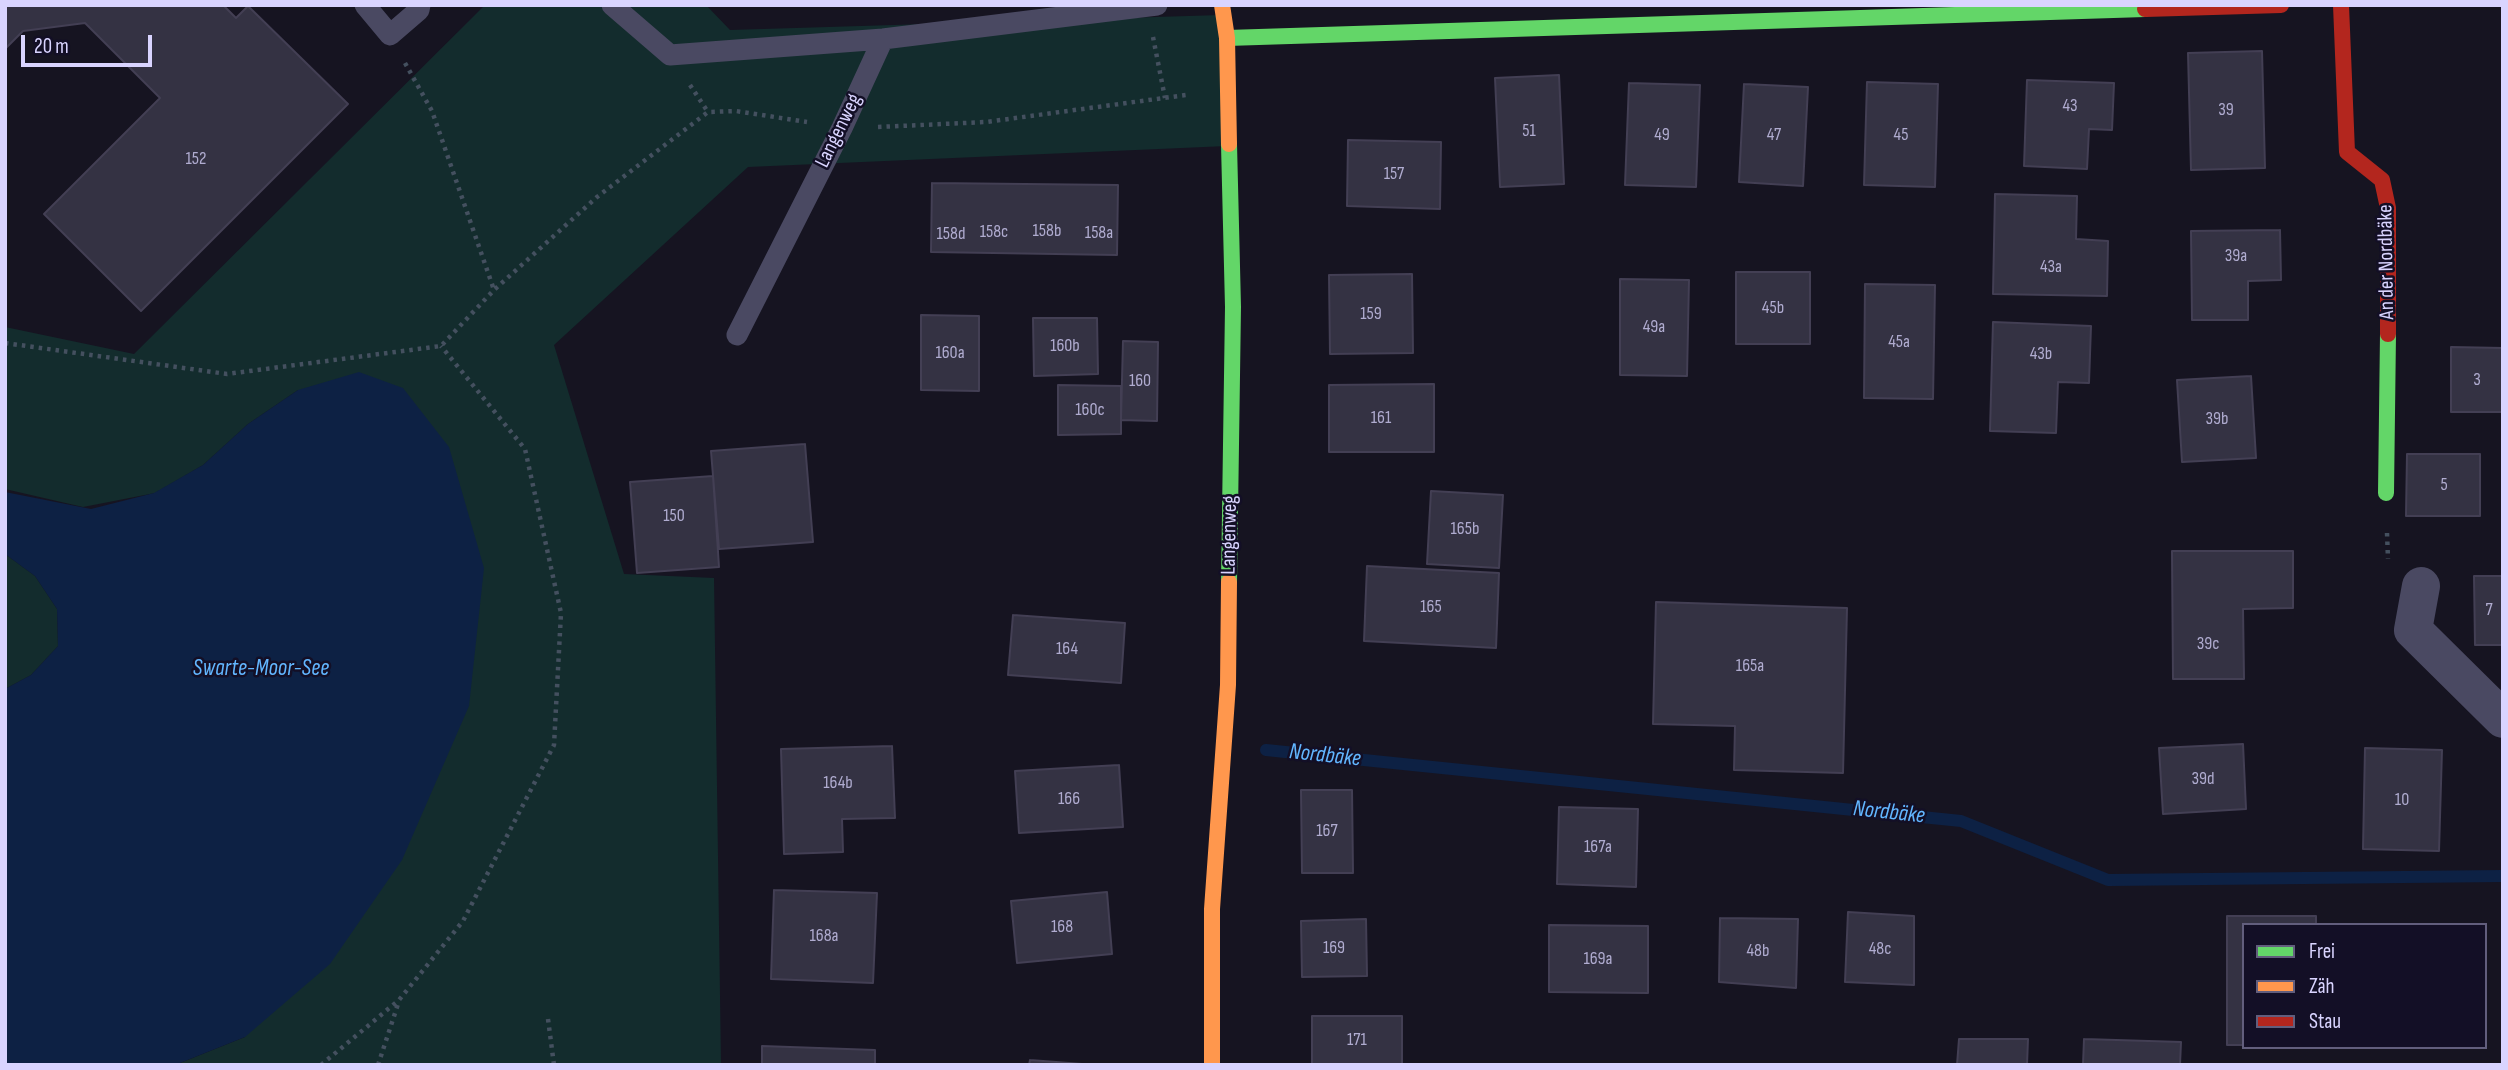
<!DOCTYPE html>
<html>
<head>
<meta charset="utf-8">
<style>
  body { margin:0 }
  #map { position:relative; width:2508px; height:1070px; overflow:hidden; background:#161421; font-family:"Sofia Sans Condensed",sans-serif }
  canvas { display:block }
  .frame { position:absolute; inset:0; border:7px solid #d9d4ff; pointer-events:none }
  .legend { position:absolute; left:2242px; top:923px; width:245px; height:126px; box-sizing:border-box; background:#130f26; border:2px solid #625e7d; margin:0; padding:9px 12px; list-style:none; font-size:21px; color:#d9d4ff }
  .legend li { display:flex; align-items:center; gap:14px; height:35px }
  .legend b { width:35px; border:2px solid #625e7d }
  .scale { position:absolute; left:21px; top:35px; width:131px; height:32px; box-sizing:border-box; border:4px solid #d9d4ff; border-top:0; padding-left:9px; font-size:21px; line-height:24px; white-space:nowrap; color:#d9d4ff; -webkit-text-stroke:5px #130f26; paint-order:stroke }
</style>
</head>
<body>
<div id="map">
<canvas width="2508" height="1070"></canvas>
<div class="frame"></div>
<ul class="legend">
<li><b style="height:9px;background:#63d668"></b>Frei</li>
<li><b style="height:9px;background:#ff974d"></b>Zäh</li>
<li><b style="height:9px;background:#b3261e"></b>Stau</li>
</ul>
<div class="scale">20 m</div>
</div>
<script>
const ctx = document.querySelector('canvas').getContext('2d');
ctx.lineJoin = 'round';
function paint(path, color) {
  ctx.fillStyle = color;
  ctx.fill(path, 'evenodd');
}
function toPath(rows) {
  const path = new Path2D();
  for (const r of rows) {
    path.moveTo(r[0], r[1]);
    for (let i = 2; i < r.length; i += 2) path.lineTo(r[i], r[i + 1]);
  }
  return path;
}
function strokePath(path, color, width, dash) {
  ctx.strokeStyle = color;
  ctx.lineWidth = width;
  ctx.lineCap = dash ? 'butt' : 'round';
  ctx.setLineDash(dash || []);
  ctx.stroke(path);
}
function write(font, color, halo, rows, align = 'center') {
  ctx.font = font + ' "Sofia Sans Condensed",sans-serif';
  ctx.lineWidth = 5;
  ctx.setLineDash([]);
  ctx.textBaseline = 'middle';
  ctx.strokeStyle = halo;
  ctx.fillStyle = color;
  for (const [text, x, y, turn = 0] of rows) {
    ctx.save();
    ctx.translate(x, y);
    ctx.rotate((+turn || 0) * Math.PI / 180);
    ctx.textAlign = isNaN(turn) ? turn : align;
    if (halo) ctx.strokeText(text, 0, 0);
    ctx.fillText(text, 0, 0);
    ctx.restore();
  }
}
const green = toPath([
  [485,5,706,5,730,30,1221,15,1227,146,748,167,554,345,624,574,714,578,721,1065,175,1065,245,1037,298,390,248,424,203,465,155,493,83,507,5,489,5,327,134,354],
  [5,554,35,576,57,609,58,646,31,675,5,689]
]);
const water = toPath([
  [359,372,403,388,449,447,484,568,469,706,402,860,330,964,245,1037,175,1065,5,1065,5,689,31,675,58,646,57,609,35,576,5,554,5,492,91,509,154,493,203,465,248,424,298,390]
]);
const stream = toPath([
  [1266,750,1961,821,2108,880,2503,876]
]);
const building = toPath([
  [5,5,223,5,236,18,248,6,348,104,141,311,44,214,160,98,85,23,23,31,5,49,5,5],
  [2262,51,2265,168,2191,170,2188,53,2262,51],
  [1559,75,1564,184,1500,187,1495,78,1559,75],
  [2027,80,2114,83,2112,130,2089,129,2087,169,2024,166,2027,80],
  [1867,82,1938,84,1935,187,1864,185,1867,82],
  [1629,83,1700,85,1696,187,1625,185,1629,83],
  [1744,84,1808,87,1803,186,1739,182,1744,84],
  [1348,140,1441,142,1440,209,1347,206,1348,140],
  [932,183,1118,185,1117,255,931,252,932,183],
  [1995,194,2077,196,2076,239,2108,241,2107,296,1993,294,1995,194],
  [2280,230,2281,280,2248,281,2248,320,2192,320,2191,231,2280,230],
  [1736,272,1810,272,1810,344,1736,344,1736,272],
  [1412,274,1413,353,1330,354,1329,275,1412,274],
  [1620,279,1689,280,1687,376,1620,375,1620,279],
  [1865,284,1935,285,1933,399,1864,398,1865,284],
  [921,315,979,316,979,391,921,390,921,315],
  [1033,318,1097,318,1098,374,1034,376,1033,318],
  [1993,322,2091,326,2089,383,2058,382,2056,433,1990,431,1993,322],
  [1123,341,1158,342,1157,421,1121,420,1123,341],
  [2451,347,2503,348,2503,412,2451,412,2451,347],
  [2251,376,2256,458,2182,462,2177,380,2251,376],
  [1434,384,1434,452,1329,452,1329,385,1434,384],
  [1058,385,1121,386,1121,434,1058,435,1058,385],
  [805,444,813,542,719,549,711,451,805,444],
  [2407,454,2480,454,2480,516,2406,516,2407,454],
  [713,476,719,567,637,573,630,482,713,476],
  [1431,491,1503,495,1499,568,1427,564,1431,491],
  [2172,551,2293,551,2293,608,2243,609,2244,679,2173,679,2172,551],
  [1367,566,1499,573,1496,648,1364,641,1367,566],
  [2474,576,2503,576,2503,645,2475,645,2474,576],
  [1656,602,1847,608,1843,773,1734,770,1735,726,1653,724,1656,602],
  [1013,615,1125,623,1121,683,1008,675,1013,615],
  [2243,744,2246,809,2163,814,2159,748,2243,744],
  [892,746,895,818,842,819,843,852,784,854,781,749,892,746],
  [2365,748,2442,750,2439,851,2363,849,2365,748],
  [1119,765,1123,827,1019,833,1015,771,1119,765],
  [1301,790,1352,790,1353,873,1302,873,1301,790],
  [1559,807,1638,809,1636,887,1557,884,1559,807],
  [774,890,877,893,873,983,771,979,774,890],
  [1107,892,1112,954,1017,963,1011,901,1107,892],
  [1848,912,1914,916,1914,985,1845,982,1848,912],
  [2227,916,2316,916,2316,925,2244,925,2244,1045,2227,1045,2227,916],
  [1720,918,1798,919,1796,988,1719,982,1720,918],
  [1366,919,1367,976,1302,977,1301,921,1366,919],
  [1549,925,1648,926,1648,993,1549,992,1549,925],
  [1312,1016,1402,1016,1402,1065,1312,1065,1312,1016],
  [1959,1039,2028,1039,2027,1065,1957,1065,1959,1039],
  [2084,1039,2181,1042,2180,1065,2083,1065,2084,1039],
  [762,1046,875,1050,875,1065,762,1065,762,1046],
  [1030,1060,1095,1065,1029,1065,1030,1060]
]);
const path = toPath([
  [1153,37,1165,98],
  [405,63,432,111,494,290],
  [690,85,708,112],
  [878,127,986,122,1186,95],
  [5,343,227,374,441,346,494,290,597,197,708,112,736,111,807,122],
  [2387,533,2388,559],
  [548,1019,554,1065],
  [321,1065,399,1000,463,921,554,745,561,613,525,449,441,346],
  [378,1065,399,1001]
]);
const lane = toPath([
  [365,5,390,35,419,10,420,5],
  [612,5,670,55,883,39,1157,5],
  [737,335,842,128,883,39]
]);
const street = toPath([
  [2421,586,2413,630,2503,719]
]);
const fast = toPath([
  [1227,38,2145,9],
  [2386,493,2388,334],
  [1229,582,1233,307,1229,144]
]);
const slow = toPath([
  [1222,5,1227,38,1229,144],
  [1212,1065,1212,909,1228,685,1229,582]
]);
const jam = toPath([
  [2341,5,2347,152,2382,180,2388,208,2388,334],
  [2145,9,2281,5]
]);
const numberNames = [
  ["43",2070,106],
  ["39",2226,110],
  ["51",1529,131],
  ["49",1662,135],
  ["47",1774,135],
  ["45",1901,135],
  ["152",196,159],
  ["157",1394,174],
  ["158b",1047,231],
  ["158c",994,232],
  ["158a",1099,233],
  ["158d",951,234],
  ["39a",2236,256],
  ["43a",2051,267],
  ["45b",1773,308],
  ["159",1371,314],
  ["49a",1654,327],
  ["45a",1899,342],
  ["160b",1065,346],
  ["160a",950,353],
  ["43b",2041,354],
  ["3",2477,380],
  ["160",1140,381],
  ["160c",1090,410],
  ["161",1381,418],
  ["39b",2217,419],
  ["5",2444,485],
  ["150",674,516],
  ["165b",1465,529],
  ["165",1431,607],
  ["7",2489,610],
  ["39c",2208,644],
  ["164",1067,649],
  ["165a",1750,666],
  ["39d",2203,779],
  ["164b",838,783],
  ["166",1069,799],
  ["10",2402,800],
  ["167",1327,831],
  ["167a",1598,847],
  ["168",1062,927],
  ["168a",824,936],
  ["169",1334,948],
  ["48c",1880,949],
  ["48b",1758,951],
  ["169a",1598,959],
  ["171",1357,1040]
];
const streetNames = [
  ["Langenweg",839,131,-64],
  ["An der Nordbäke",2387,262,-91],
  ["Langenweg",1230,535,-89]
];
const waterNames = [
  ["Swarte-Moor-See",261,669],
  ["Nordbäke",1325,756,6],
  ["Nordbäke",1889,813,6]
];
paint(green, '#132c2d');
paint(water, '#0d2144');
strokePath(stream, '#0d2144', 12);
paint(building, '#343243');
strokePath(building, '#433f54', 2);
strokePath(path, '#44505f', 4.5, [3.5, 5]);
strokePath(lane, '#4a4962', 21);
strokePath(street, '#4a4962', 38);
strokePath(fast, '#63d668', 16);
strokePath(slow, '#ff974d', 16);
strokePath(jam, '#b3261e', 16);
write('18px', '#b0acd0', null, numberNames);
write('21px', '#d9d4ff', '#130f26', streetNames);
write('italic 23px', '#62b6ff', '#130f26', waterNames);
</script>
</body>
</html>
